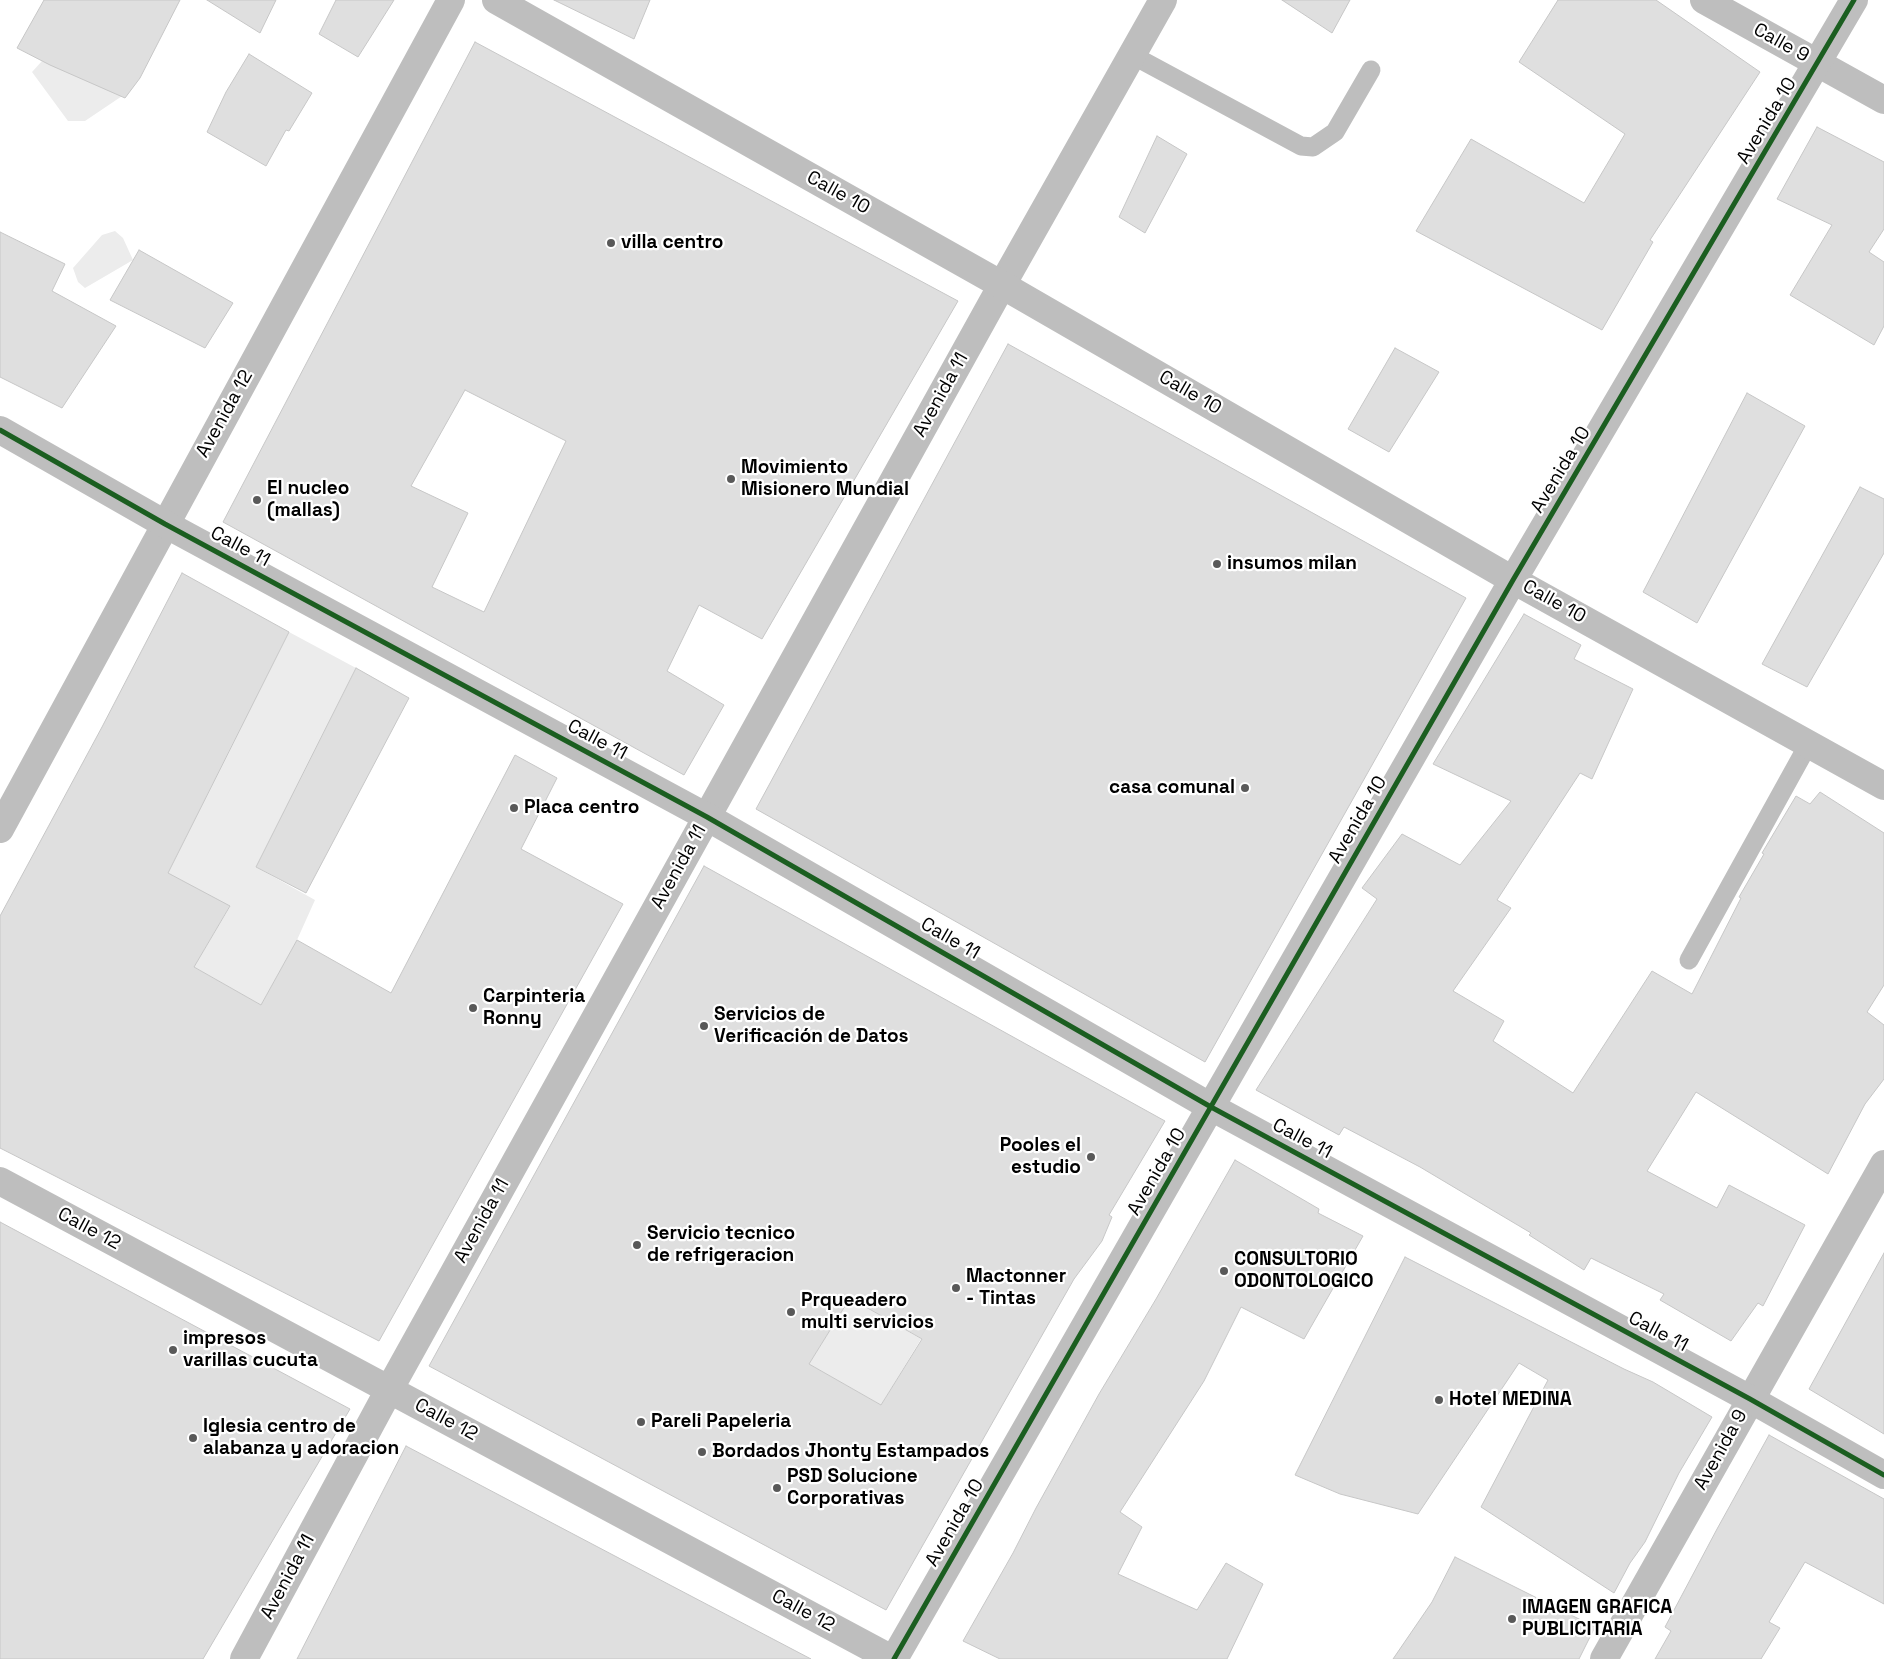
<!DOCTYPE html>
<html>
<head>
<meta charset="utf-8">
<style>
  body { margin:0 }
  canvas { display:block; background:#fff }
</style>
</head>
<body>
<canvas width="1884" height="1659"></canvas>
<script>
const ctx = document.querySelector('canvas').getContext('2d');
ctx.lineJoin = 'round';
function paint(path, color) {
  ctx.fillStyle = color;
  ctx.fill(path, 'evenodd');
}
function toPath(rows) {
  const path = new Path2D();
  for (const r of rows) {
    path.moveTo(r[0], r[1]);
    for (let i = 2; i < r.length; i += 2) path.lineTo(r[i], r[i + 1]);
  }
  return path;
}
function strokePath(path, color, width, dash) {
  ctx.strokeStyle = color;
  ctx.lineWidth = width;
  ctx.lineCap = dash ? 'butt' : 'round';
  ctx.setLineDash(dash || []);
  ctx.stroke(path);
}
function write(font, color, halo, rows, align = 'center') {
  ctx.font = font + ' "Space Grotesk",sans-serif';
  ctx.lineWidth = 4.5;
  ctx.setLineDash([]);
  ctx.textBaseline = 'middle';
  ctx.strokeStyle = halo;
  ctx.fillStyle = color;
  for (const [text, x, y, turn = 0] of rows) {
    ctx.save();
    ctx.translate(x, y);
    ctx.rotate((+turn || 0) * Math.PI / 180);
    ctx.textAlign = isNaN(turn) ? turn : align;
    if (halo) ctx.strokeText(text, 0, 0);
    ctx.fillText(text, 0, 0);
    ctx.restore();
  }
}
const green = toPath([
  [42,61,131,90,85,121,68,121,32,72],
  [115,231,123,238,133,260,85,288,78,282,73,268,102,235],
  [289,632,356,668,256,867,315,900,297,940,261,1005,194,967,230,907,168,873],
  [850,1298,921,1339,881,1405,809,1364]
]);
const building = toPath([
  [44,0,180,0,140,78,125,98,50,65,17,48,44,0],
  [207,0,276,0,260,33,207,0],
  [336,0,394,0,358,57,319,34,336,0],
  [554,0,650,0,634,39,554,0],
  [1282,0,1350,0,1332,33,1282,0],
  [1558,0,1656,0,1760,72,1650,240,1653,242,1602,330,1416,231,1471,139,1584,203,1625,134,1519,62,1558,0],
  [475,42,958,301,762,639,699,605,667,671,724,705,684,775,223,522,475,42],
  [465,390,566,441,484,612,432,587,468,513,411,486,465,390],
  [249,54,312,93,289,131,286,130,266,166,207,132,226,92,249,54],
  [1817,127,1884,162,1884,229,1869,252,1884,262,1884,326,1874,345,1790,295,1832,225,1777,199,1817,127],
  [1157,136,1187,154,1145,233,1119,217,1157,136],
  [0,232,65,264,52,291,116,326,62,408,0,377,0,232],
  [139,250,233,303,205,348,110,300,139,250],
  [1008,344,1466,598,1205,1062,756,809,1008,344],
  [1395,348,1439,372,1389,452,1348,429,1395,348],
  [1747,393,1805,426,1697,623,1643,592,1747,393],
  [1860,487,1884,499,1884,553,1807,687,1762,664,1860,487],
  [182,573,289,632,168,873,230,906,194,967,261,1005,297,940,391,993,515,755,557,778,521,849,623,904,379,1341,0,1148,0,916,102,727,182,573],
  [1524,614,1581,645,1574,659,1633,689,1592,779,1580,773,1497,900,1511,908,1453,991,1504,1021,1493,1041,1573,1093,1652,971,1692,994,1741,898,1739,897,1764,854,1762,853,1796,796,1810,804,1820,792,1884,833,1884,985,1867,1012,1884,1025,1884,1079,1865,1104,1828,1174,1696,1092,1647,1171,1717,1208,1729,1185,1805,1225,1763,1306,1758,1303,1731,1341,1660,1300,1664,1294,1591,1258,1584,1270,1529,1235,1531,1233,1420,1167,1344,1127,1339,1135,1256,1090,1377,899,1362,888,1402,834,1460,865,1511,801,1433,764,1524,614],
  [356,668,409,698,306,893,256,867,356,668],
  [704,866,1165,1121,1109,1215,1112,1217,1102,1241,1074,1279,886,1610,429,1366,704,866],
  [850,1298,922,1339,881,1405,809,1364,850,1298],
  [1235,1160,1319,1209,1318,1213,1363,1236,1304,1339,1241,1307,1204,1381,1120,1512,1142,1527,1118,1574,1197,1610,1226,1563,1263,1584,1227,1659,1000,1659,963,1641,1013,1553,1036,1508,1099,1394,1156,1299,1235,1160],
  [0,1222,350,1409,203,1659,0,1659,0,1222],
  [1884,1253,1884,1434,1809,1389,1884,1253],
  [1405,1257,1624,1369,1653,1382,1712,1417,1679,1473,1645,1542,1630,1563,1614,1593,1481,1507,1548,1380,1519,1363,1418,1514,1340,1494,1295,1475,1405,1257],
  [1769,1435,1884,1499,1884,1604,1805,1562,1769,1622,1780,1628,1761,1659,1655,1659,1671,1631,1665,1627,1717,1529,1769,1435],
  [406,1446,670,1585,811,1659,297,1659,406,1446],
  [1455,1557,1595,1627,1579,1659,1393,1659,1432,1602,1455,1557]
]);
const service = toPath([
  [1132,55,1301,146,1313,147,1335,132,1371,70],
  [1689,960,1809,743]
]);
const minor = toPath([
  [1704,0,1884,100],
  [0,829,451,0],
  [0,1181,892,1659],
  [244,1659,389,1390,1002,285,1163,0],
  [894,1659,1513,580],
  [1604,1659,1884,1164]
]);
const tertiary = toPath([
  [496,0,1002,285,1513,580,1884,786],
  [0,430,165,524,707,817,1211,1107,1750,1399,1884,1475],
  [1513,580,1854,0]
]);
const cycleway = toPath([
  [0,430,165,524,707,817,1211,1107,1750,1399,1884,1475],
  [894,1659,1513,580,1854,0]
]);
const markers = [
  [611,243,5,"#595959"],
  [731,479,5,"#595959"],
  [257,500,5,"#595959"],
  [1217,564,5,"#595959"],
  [1245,788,5,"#595959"],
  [514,808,5,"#595959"],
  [473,1008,5,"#595959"],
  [704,1026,5,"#595959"],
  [1091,1157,5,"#595959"],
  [637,1245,5,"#595959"],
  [1224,1271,5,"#595959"],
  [956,1288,5,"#595959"],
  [791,1312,5,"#595959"],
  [173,1350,5,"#595959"],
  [1439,1400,5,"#595959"],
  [641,1422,5,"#595959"],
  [193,1438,5,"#595959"],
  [702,1452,5,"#595959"],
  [777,1488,5,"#595959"],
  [1512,1619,5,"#595959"]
];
const streetNames = [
  ["Calle 9",1781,43,29],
  ["Avenida 10",1767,121,-59],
  ["Calle 10",838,193,29],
  ["Calle 10",1190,393,30],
  ["Avenida 11",941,395,-61],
  ["Avenida 12",225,414,-61],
  ["Avenida 10",1561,470,-59],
  ["Calle 11",240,547,28],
  ["Calle 10",1554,602,29],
  ["Calle 11",597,740,28],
  ["Avenida 10",1358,820,-60],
  ["Avenida 11",679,867,-61],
  ["Calle 11",950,939,30],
  ["Calle 11",1302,1139,28],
  ["Avenida 10",1157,1172,-60],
  ["Avenida 11",482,1221,-61],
  ["Calle 12",89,1229,28],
  ["Calle 11",1658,1332,28],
  ["Calle 12",446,1420,28],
  ["Avenida 9",1721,1450,-61],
  ["Avenida 10",955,1523,-60],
  ["Avenida 11",288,1577,-62],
  ["Calle 12",803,1611,28]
];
const poiNames = [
  ["villa centro",621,243],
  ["Movimiento",741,468],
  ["Misionero Mundial",741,490],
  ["El nucleo",267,489],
  ["(mallas)",267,511],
  ["insumos milan",1227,564],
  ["casa comunal",1235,788,"right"],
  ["Placa centro",524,808],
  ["Carpinteria",483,997],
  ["Ronny",483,1019],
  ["Servicios de",714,1015],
  ["Verificación de Datos",714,1037],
  ["Pooles el",1081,1146,"right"],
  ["estudio",1081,1168,"right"],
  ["Servicio tecnico",647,1234],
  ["de refrigeracion",647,1256],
  ["CONSULTORIO",1234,1260],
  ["ODONTOLOGICO",1234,1282],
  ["Mactonner",966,1277],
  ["- Tintas",966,1299],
  ["Prqueadero",801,1301],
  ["multi servicios",801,1323],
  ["impresos",183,1339],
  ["varillas cucuta",183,1361],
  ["Hotel MEDINA",1449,1400],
  ["Pareli Papeleria",651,1422],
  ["Iglesia centro de",203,1427],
  ["alabanza y adoracion",203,1449],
  ["Bordados Jhonty Estampados",712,1452],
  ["PSD Solucione",787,1477],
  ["Corporativas",787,1499],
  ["IMAGEN GRAFICA",1522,1608],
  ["PUBLICITARIA",1522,1630]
];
paint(green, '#ececec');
paint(building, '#dfdfdf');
strokePath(building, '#c7c7c7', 1);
strokePath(service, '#bebebe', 19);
strokePath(minor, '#bebebe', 28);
strokePath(tertiary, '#bebebe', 28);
strokePath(cycleway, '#1b5e20', 5);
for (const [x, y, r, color] of markers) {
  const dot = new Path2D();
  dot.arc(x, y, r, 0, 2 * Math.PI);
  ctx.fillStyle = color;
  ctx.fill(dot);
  strokePath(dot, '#fff', 2);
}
write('19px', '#000', '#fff', streetNames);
write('bold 19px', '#000', '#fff', poiNames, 'left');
</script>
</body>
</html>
